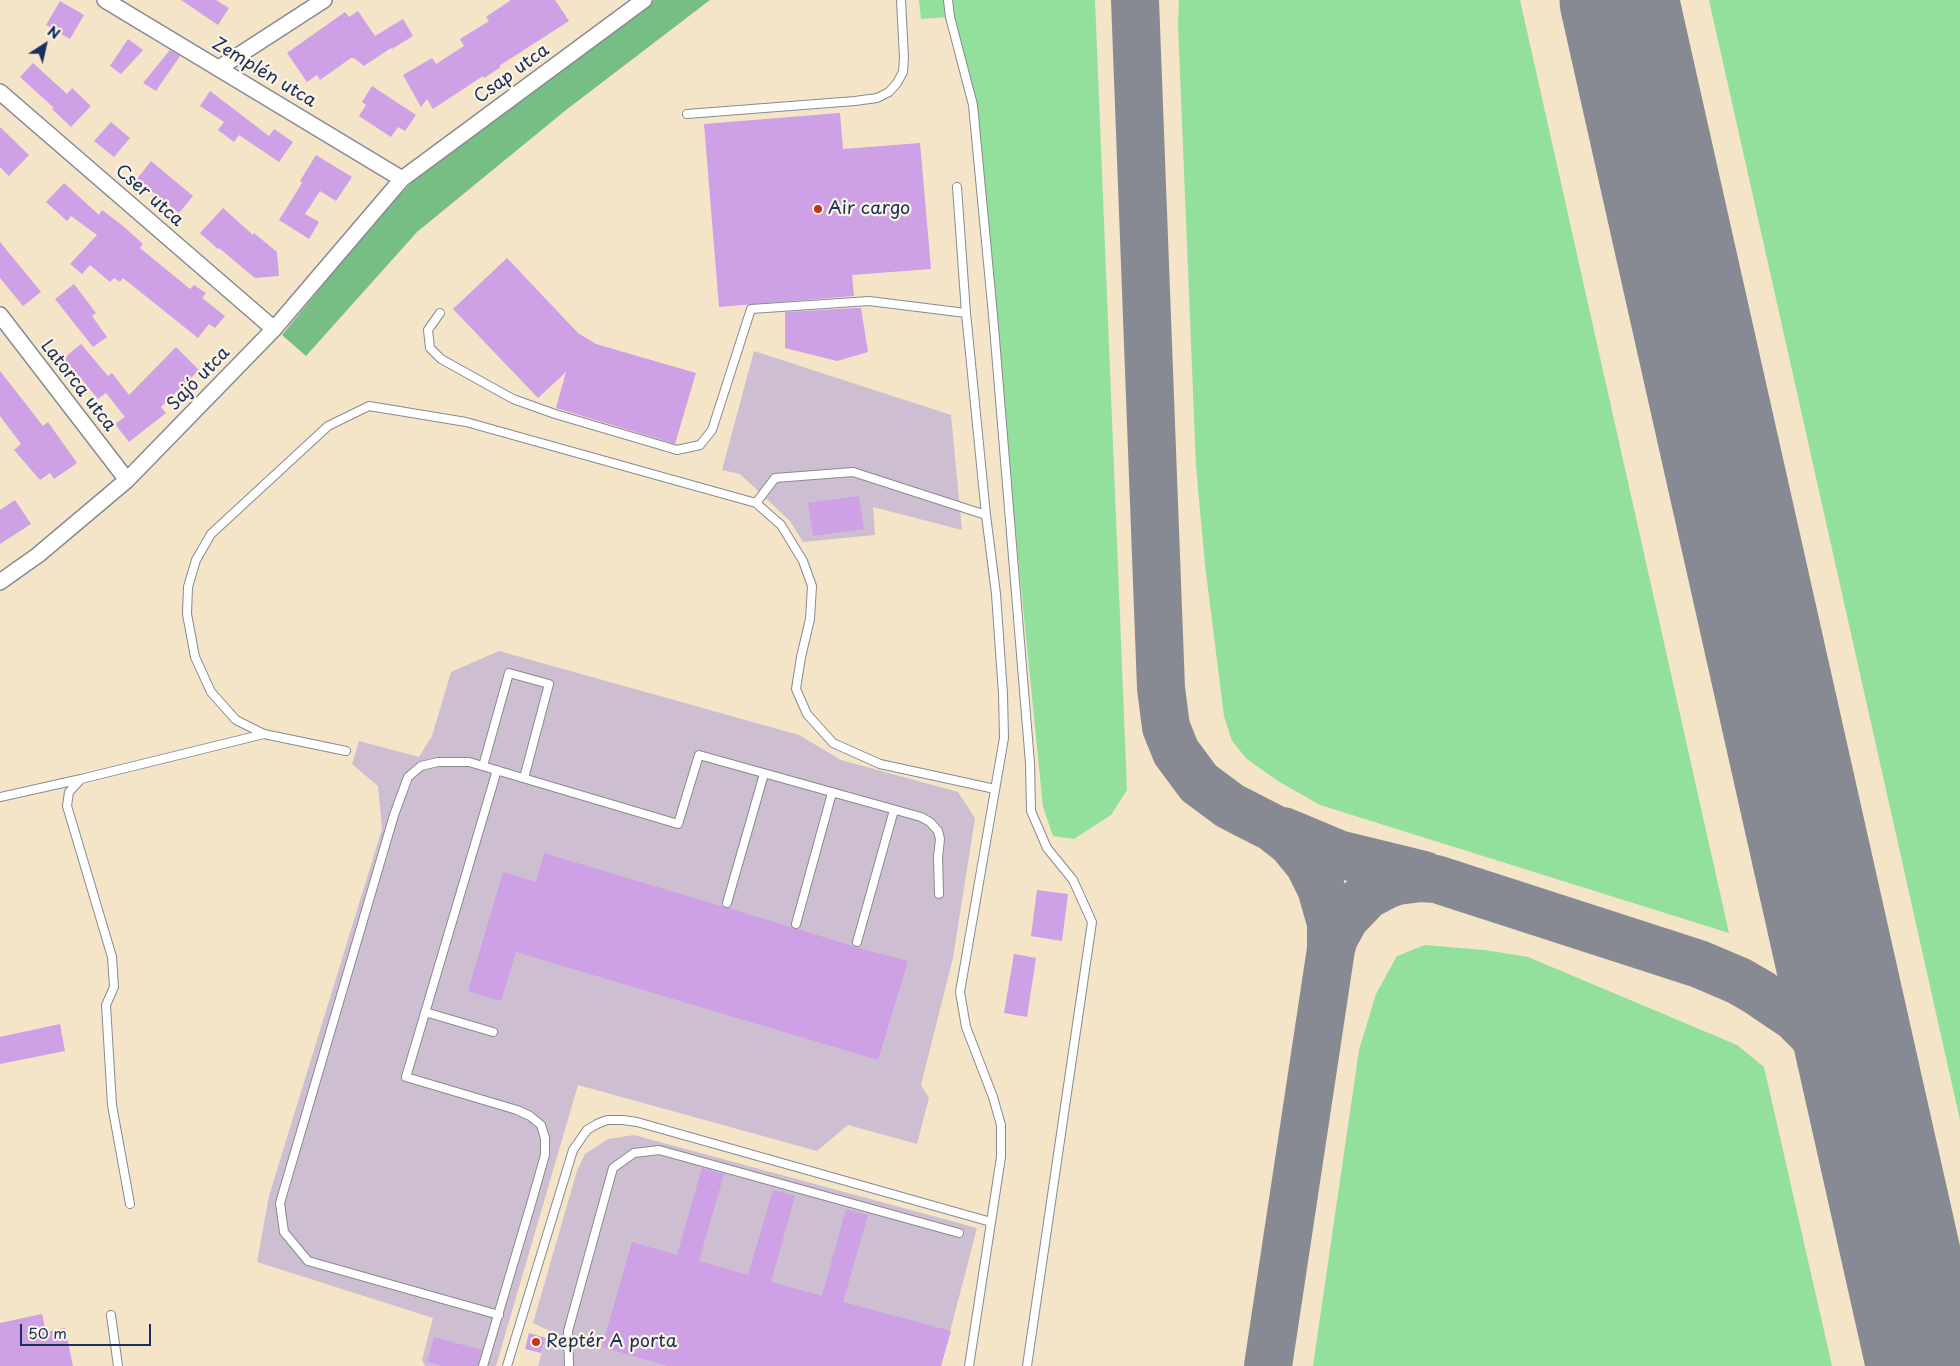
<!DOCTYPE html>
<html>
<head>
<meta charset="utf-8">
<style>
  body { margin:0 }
  #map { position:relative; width:1960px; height:1366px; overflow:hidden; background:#f4e4c8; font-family:"Playpen Sans",sans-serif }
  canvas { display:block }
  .north { position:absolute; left:20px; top:20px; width:50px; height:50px; -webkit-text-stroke:4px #fcf5e5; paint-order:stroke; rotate:35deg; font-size:14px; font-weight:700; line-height:20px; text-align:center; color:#1b2f5e }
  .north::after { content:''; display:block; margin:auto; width:18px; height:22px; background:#1b2f5e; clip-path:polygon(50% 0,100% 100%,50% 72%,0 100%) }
  .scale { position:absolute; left:20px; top:1324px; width:131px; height:22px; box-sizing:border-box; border:2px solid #1b2f5e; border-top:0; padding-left:6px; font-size:15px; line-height:18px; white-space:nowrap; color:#1b2f5e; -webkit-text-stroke:4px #fcf5e5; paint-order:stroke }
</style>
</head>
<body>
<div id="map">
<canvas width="1960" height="1366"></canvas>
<div class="north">N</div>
<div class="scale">50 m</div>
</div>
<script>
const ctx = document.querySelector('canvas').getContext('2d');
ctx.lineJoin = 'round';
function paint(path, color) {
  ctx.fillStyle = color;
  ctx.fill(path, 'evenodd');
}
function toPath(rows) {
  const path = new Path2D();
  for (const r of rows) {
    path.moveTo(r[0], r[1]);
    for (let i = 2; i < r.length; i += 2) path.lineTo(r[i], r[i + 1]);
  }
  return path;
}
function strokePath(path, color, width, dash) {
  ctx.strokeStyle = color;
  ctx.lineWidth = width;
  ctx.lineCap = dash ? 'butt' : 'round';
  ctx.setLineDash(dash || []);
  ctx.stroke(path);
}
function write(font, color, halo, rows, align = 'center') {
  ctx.font = font + ' "Playpen Sans",sans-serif';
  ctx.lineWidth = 4.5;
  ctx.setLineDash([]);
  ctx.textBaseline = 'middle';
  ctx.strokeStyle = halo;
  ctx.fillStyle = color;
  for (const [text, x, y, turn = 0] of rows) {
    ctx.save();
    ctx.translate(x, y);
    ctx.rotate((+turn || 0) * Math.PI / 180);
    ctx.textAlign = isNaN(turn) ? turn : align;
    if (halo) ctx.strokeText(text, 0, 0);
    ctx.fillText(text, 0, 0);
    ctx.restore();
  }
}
const industrial = toPath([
  [754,351,951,415,962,530,873,507,875,535,803,542,790,521,740,474,722,470],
  [499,651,799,735,841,760,958,792,975,818,953,958,921,1085,929,1098,917,1144,848,1125,817,1151,578,1085,496,1366,425,1366,422,1360,433,1318,257,1262,269,1196,382,829,378,786,352,764,359,741,419,757,432,736,451,672],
  [634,1135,977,1228,941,1366,538,1366,548,1330,533,1323,577,1171,585,1154,608,1139]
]);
const green = toPath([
  [919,0,1095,0,1127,790,1111,815,1074,839,1053,836,1043,807,973,105,950,17,921,19],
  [1179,0,1520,0,1729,933,1320,805,1278,781,1247,759,1232,741,1224,716,1205,565,1196,466,1178,24],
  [1709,0,1960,0,1960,1120],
  [1425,945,1485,950,1528,957,1737,1045,1764,1067,1832,1366,1313,1366,1359,1050,1376,994,1397,956]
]);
const forest = toPath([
  [654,0,710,0,566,110,417,232,306,356,282,335,377,219,411,183]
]);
const taxiway = toPath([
  [1135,0,1161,688,1166,727,1176,752,1199,783,1230,806,1273,828,1292,843,1301,854,1309,864,1321,888,1331,923,1331,949,1268,1366],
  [1283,831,1338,854,1424,875],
  [1331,949,1334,938,1345,918,1367,895,1386,885,1397,881,1421,878,1436,879,1699,964,1739,981,1758,992,1795,1017,1810,1032,1839,1068,1852,1088,1870,1129,1878,1152]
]);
const runway = toPath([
  [1619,0,1926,1366]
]);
const building = toPath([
  [181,0,216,0,229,8,218,25],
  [511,0,555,0,569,21,499,66,501,67,484,78,483,76,433,109,427,99,421,107,403,75,432,58,436,64,464,46,460,39,489,21,486,17],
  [60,1,84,15,70,39,46,25],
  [358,11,375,36,403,19,413,36,392,49,391,48,364,66,354,58,351,58,320,80,317,75,307,82,287,53,345,12,349,17],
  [128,39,143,50,121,74,110,66],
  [170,50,180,56,156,91,143,83],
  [33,63,67,94,72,88,91,106,71,127,52,109,54,108,20,77],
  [372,86,416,115,405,131,398,127,391,137,359,116,366,105,362,102],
  [210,91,269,136,274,129,293,142,279,162,239,135,234,142,218,130,224,122,200,106],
  [840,113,843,149,920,143,931,269,852,275,854,296,719,307,704,124],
  [111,122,130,138,114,157,94,141],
  [0,127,29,155,9,176,0,167],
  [316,155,352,177,336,201,320,191,305,214,319,222,309,239,279,220,302,183,300,181],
  [151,161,193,196,179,213,137,179],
  [64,183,99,215,102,210,123,226,143,244,140,248,190,289,194,285,206,293,202,298,225,316,215,328,209,324,198,338,123,278,120,282,114,278,110,282,90,265,82,274,70,264,97,235,71,216,67,221,46,202],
  [223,208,253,235,254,233,277,252,279,276,255,278,219,248,218,249,200,233],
  [0,242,41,292,23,306,0,278],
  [507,258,578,333,596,344,696,373,675,444,556,408,566,372,538,398,453,309],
  [74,284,96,313,92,316,107,337,93,347,55,299],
  [855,308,861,308,868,352,837,361,785,348,785,312],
  [81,344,108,376,112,373,129,395,176,347,199,370,161,407,166,413,129,442,115,424,125,417,106,393,98,399,64,358],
  [0,371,43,426,48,422,77,463,54,479,50,473,40,480,14,450,21,444,0,416],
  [859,496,864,529,813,536,808,503],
  [15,500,31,524,0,544,0,510],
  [544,853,791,927,794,929,798,929,855,947,908,961,878,1060,516,952,501,1001,468,991,503,872,536,882],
  [1037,890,1068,894,1062,941,1031,936],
  [1014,954,1036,958,1027,1017,1004,1013],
  [60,1024,65,1051,0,1064,0,1037],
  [702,1168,724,1174,699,1261,748,1275,773,1190,795,1196,771,1282,822,1296,846,1209,868,1215,843,1302,951,1331,941,1366,668,1366,602,1347,632,1242,677,1255],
  [42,1314,46,1332,65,1328,73,1366,0,1366,0,1323],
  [529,1333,546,1338,541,1353,525,1349],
  [434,1337,482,1350,478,1366,442,1366,427,1362]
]);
const lane = toPath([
  [948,0,950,17,973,105,993,315,1030,763,1031,811,1047,848,1073,880,1092,922,1027,1366],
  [687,114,855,101,877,98,889,92,897,83,903,72,904,58,901,0],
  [957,187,966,313,986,515,996,594,1003,694,1004,738,960,992,966,1027,993,1097,1001,1125,1001,1157,969,1366],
  [440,313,428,330,430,348,441,359,513,399,555,414,677,450,700,445,712,430,751,309,869,301,966,313],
  [756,503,775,478,853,472,986,515],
  [346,751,264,734,236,720,211,692,195,657,187,614,188,587,196,560,211,534,328,426,369,406,466,422,756,503,781,525,803,561,812,586,810,619,801,657,796,689,807,714,833,743,880,764,995,789],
  [483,766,509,673,549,684,524,778],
  [0,797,81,779],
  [727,903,764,774],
  [796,924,832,793],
  [857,942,894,810],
  [425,1012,493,1032],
  [130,1204,112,1105,106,1005,114,987,112,957,67,806,69,792,81,779,264,734],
  [111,1315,118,1366],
  [499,1315,308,1261,284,1232,280,1203,394,815,408,777,421,766,438,762,469,762,678,824,699,755,921,817,930,822,938,831,940,839,938,857,939,894],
  [483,1366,531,1204,545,1155,545,1138,541,1125,530,1116,517,1110,406,1077,497,770],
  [507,1366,573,1150,587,1130,597,1124,607,1120,623,1120,637,1122,991,1222],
  [569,1366,568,1331,613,1168,634,1153,659,1150,959,1233]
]);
const street = toPath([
  [105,0,402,179],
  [219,68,324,0],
  [0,92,274,329],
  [0,315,127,480],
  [0,582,38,555,127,480,274,329,402,179,644,0]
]);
const markers = [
  [818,209,5,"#c8321e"],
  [536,1342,5,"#c8321e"]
];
const streetNames = [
  ["Zemplén utca",264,73,31],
  ["Csap utca",512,74,-36],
  ["Cser utca",149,196,41],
  ["Sajó utca",199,379,-46],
  ["Latorca utca",78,386,52]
];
const poiNames = [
  ["Air cargo",828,209],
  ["Reptér A porta",546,1342]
];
paint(industrial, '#cebed2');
paint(green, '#93df9c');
paint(forest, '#76be84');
strokePath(taxiway, '#888a93', 48);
strokePath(runway, '#888a93', 119);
paint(building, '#cea0e5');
strokePath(lane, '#888a93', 10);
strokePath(street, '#888a93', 18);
strokePath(lane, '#fff', 8);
strokePath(street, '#fff', 15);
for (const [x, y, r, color] of markers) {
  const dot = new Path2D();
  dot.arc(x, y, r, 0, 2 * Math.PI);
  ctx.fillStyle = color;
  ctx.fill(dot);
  strokePath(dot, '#fcf5e5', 2);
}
write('18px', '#1b2f5e', '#fcf5e5', streetNames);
write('18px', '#1b2f5e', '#fcf5e5', poiNames, 'left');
</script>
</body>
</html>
